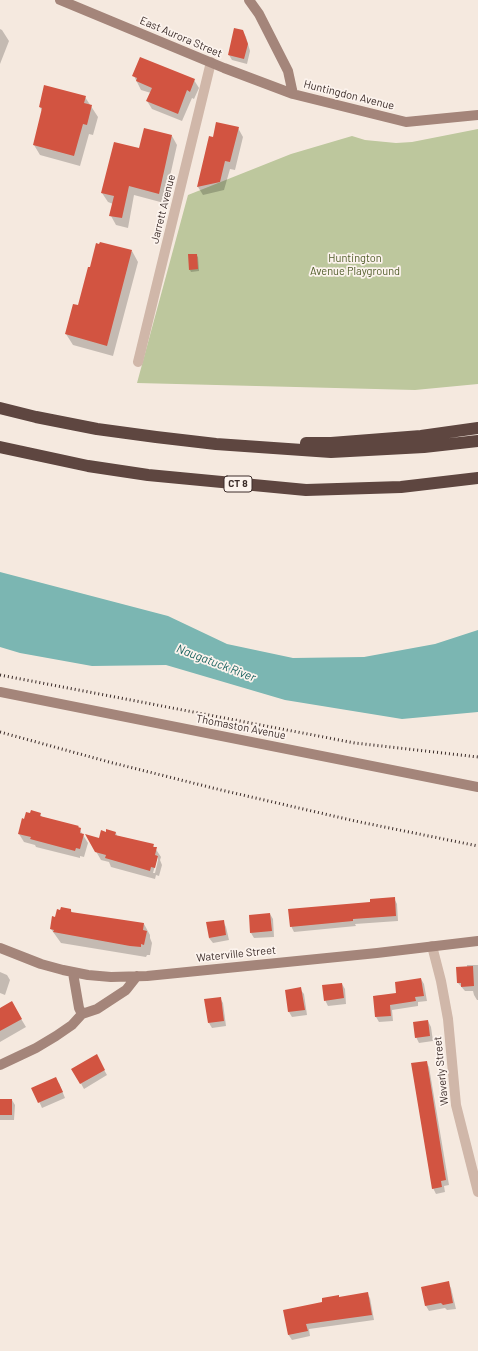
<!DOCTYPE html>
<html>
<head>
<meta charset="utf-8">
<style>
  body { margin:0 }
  canvas { display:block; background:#f5e9df }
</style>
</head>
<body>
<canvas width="478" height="1351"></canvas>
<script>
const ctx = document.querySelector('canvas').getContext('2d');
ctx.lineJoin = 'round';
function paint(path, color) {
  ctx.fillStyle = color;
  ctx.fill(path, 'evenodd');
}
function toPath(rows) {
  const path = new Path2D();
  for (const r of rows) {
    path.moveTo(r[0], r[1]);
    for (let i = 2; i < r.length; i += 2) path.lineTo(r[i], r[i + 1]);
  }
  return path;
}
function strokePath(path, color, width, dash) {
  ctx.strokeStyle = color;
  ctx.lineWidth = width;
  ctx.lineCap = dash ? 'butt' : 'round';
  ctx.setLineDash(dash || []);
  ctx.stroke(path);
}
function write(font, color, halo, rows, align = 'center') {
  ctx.font = font + ' Barlow,sans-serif';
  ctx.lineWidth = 3.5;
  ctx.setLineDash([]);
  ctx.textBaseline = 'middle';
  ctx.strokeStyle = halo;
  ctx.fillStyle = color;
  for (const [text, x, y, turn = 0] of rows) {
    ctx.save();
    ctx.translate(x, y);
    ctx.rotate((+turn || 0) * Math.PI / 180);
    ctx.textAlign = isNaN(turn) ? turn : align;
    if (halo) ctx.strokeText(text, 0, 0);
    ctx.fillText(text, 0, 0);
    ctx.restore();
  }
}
const green = toPath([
  [478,129,478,384,415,390,137,383,188,195,291,154,352,136,365,140,396,143,412,142]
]);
const water = toPath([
  [0,572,168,616,227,644,293,658,364,657,435,644,478,630,478,712,402,719,285,700,166,665,92,666,20,653,0,647]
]);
const shadow = toPath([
  [0,29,2,30,9,41,0,64],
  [243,31,246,37,250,51,247,64,232,60,229,55],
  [134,76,194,80,199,88,194,99,192,98,182,121,152,109,147,101,151,93,141,90],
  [85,97,98,117,93,135,89,134,80,166,40,155,34,145,42,111,40,107],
  [238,128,243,137,235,170,230,169,224,190,203,195,198,187,213,138],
  [172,136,177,145,164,203,134,195,128,228,116,225,111,216,113,204,108,202,102,193,140,150],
  [132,251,138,262,113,356,73,345,66,334],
  [196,255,198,257,199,271,191,272,190,270],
  [40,814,42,817,78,827,88,843,84,857,80,856,80,858,36,847,35,845,24,842,19,834],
  [107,833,116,833,117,836,153,845,161,857,160,860,162,865,159,876,156,875,155,879,111,867,109,862,101,860,87,836,100,839],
  [158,855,158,860,155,873,153,873],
  [394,898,397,904,398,921,355,924,356,926,294,932,291,926,371,903],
  [71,910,72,913,144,924,150,935,150,938,152,943,150,955,147,955,146,957,61,943,51,929,56,918],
  [270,914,273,919,274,937,254,938,251,933,250,916],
  [223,921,226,927,229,940,213,943,209,938],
  [467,965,478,965,478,1000,477,1000,474,995,473,991,465,991,458,983,467,968],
  [0,972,7,975,10,980,5,995,0,993],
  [421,979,424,984,427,1001,418,1002,418,1006,392,1010,393,1021,379,1022,376,1017,374,996,397,994],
  [342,984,345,989,346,1004,328,1006,325,1000],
  [300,989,304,994,307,1015,292,1017,289,1012,286,991],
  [220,998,223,1003,226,1026,212,1028,209,1023],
  [11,1002,26,1027,0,1042,0,1009],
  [428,1021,431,1027,433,1041,419,1043,416,1037],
  [96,1056,107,1075,84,1089,73,1069],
  [426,1062,429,1067,449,1185,444,1186,445,1192,436,1194,433,1188],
  [59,1083,65,1098,42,1108,33,1088],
  [0,1100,12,1100,15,1105,14,1120,0,1120],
  [448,1282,451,1288,456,1309,447,1310,445,1308,429,1311,426,1306,422,1288],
  [367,1293,370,1298,374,1320,309,1329,310,1336,292,1340,288,1334,324,1303,339,1298]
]);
const building = toPath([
  [234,28,243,30,248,44,244,59,228,55],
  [140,57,195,79,190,92,187,90,178,114,146,101,152,88,136,81,137,78,132,76],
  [44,85,86,96,84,103,92,105,87,125,83,124,74,156,33,145,42,108,39,107],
  [216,122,239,127,230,162,225,161,220,182,197,187,209,136,213,137],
  [144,128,172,135,159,194,129,186,122,218,109,216,114,196,101,193,114,142,139,148],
  [100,242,132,250,107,346,65,334,73,304,78,305,88,267,90,267,96,243,99,244],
  [188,254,197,254,198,269,189,270],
  [31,810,41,813,40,816,79,826,78,827,81,828,80,833,84,834,80,849,76,848,75,851,30,839,31,837,18,834,22,818,24,819,26,812,30,813],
  [106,829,116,832,115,835,154,844,153,847,157,847,155,855,158,856,155,868,151,867,150,871,105,858,106,855,95,852,85,834,99,838,101,830,106,832],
  [395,897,396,916,353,919,353,921,290,927,288,909,370,902,370,899],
  [61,907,71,909,71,912,144,923,143,930,147,931,144,945,141,944,141,947,130,946,53,932,54,930,50,929,52,916,55,917,57,909,60,910],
  [270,913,272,931,250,933,249,915],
  [224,920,226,935,209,938,206,922],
  [473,966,474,986,461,987,461,983,457,983,456,967],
  [421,978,424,996,415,997,416,1001,390,1005,391,1016,375,1017,373,996,396,993,395,982],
  [342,983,344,998,324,1001,322,985],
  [301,987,305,1010,288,1012,285,990],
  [221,997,224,1021,208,1023,204,999],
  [12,1001,22,1019,0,1031,0,1008],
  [428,1020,430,1036,415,1038,413,1022],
  [97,1054,105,1070,80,1084,71,1069],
  [427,1061,446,1180,441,1181,442,1187,432,1189,411,1063],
  [56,1077,63,1092,38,1103,31,1088],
  [0,1099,12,1099,12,1115,0,1115],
  [449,1281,453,1303,443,1305,441,1303,425,1306,421,1287],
  [368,1292,372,1315,306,1324,308,1331,288,1335,283,1310,322,1302,322,1298,339,1295,339,1297]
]);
const street = toPath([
  [138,362,211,62],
  [432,946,441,981,448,1019,456,1105,478,1192]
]);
const secondary = toPath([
  [60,0,224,68,293,94,406,122,478,115],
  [249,0,259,14,288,71,293,94],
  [0,692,478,787],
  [0,948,41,964,63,970,88,975,111,977,147,976,377,953,478,941],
  [73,973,79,1008,82,1014],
  [0,1065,36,1048,56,1036,72,1025,82,1014,97,1009,126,990,137,976]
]);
const highway = toPath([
  [0,408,36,417,97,429,156,437,216,444,331,452,424,447,478,441],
  [306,443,331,443,421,436,478,428],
  [0,447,88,466,148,475,306,490,401,487,478,478]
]);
const rail = toPath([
  [0,675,355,743,478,757],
  [0,732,109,762,221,790,355,821,478,846]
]);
const shields = [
  [238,484,28]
];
const shieldNames = [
  ["CT 8",238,484]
];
const streetNames = [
  ["East Aurora Street",181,37,23],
  ["Huntingdon Avenue",349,95,14],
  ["Jarrett Avenue",163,209,-76],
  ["Thomaston Avenue",241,727,11],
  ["Waterville Street",236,954,-6],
  ["Waverly Street",441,1071,-96]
];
const parkNames = [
  ["Huntington",355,258],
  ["Avenue Playground",355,271]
];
const waterNames = [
  ["Naugatuck River",216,663,21]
];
paint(green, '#bdc79d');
paint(water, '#7bb6b2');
paint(shadow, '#0003');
paint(building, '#d25441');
strokePath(street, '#d0b7a9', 10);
strokePath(secondary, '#a4857a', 10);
strokePath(highway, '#5e4640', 12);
strokePath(rail, '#3c2d2a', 3, [1, 3]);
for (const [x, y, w] of shields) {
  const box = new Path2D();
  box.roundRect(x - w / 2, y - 8, w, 16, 3);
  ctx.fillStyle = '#fcf3ed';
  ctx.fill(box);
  strokePath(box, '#3c2d2a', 1);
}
write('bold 10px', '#3c2d2a', null, shieldNames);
write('11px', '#3c2d2a', '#fcf3ed', streetNames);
write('11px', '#505d2a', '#fcf3ed', parkNames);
write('italic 12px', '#1a6360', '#fcf3ed', waterNames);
</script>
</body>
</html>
